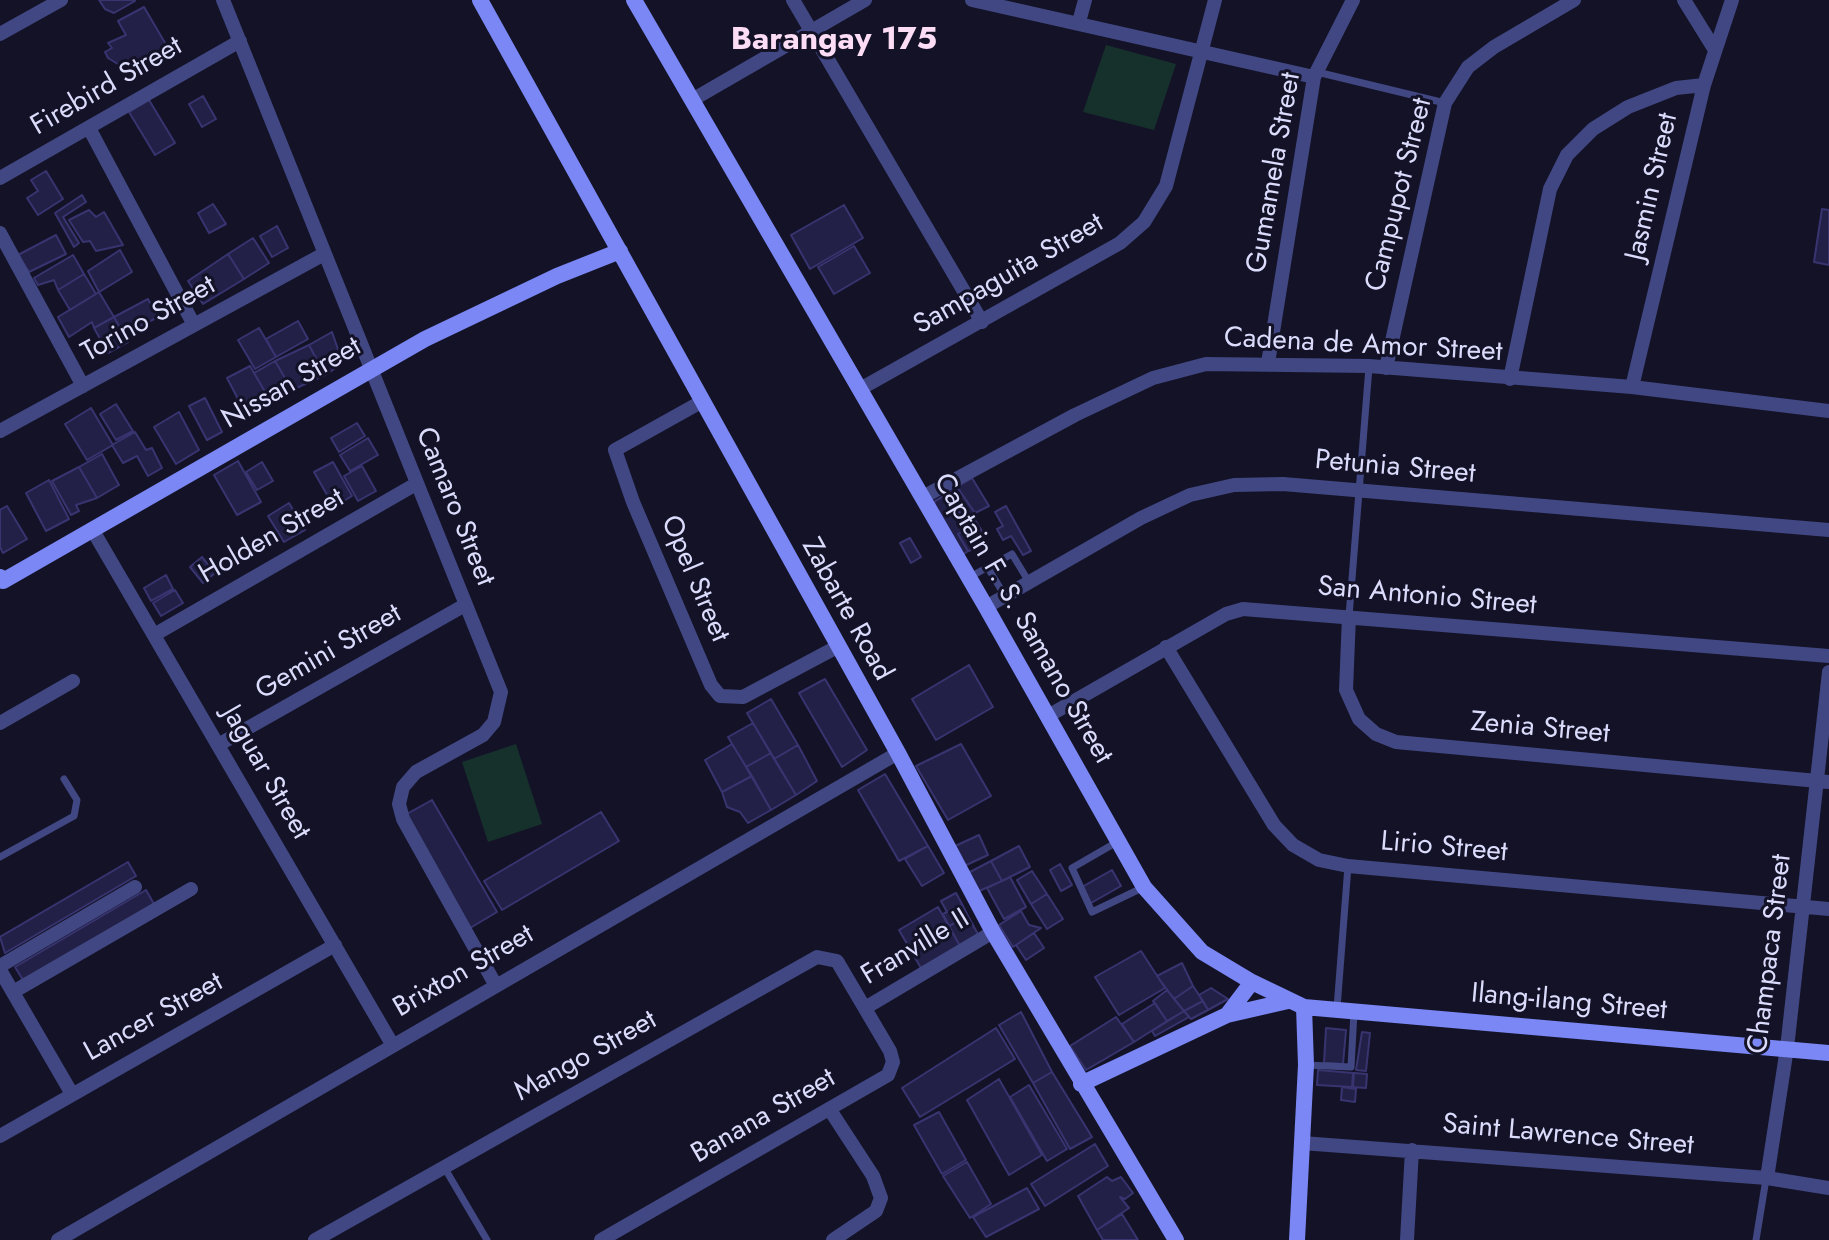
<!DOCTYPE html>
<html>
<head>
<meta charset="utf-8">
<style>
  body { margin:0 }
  canvas { display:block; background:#131227 }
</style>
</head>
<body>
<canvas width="1829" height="1240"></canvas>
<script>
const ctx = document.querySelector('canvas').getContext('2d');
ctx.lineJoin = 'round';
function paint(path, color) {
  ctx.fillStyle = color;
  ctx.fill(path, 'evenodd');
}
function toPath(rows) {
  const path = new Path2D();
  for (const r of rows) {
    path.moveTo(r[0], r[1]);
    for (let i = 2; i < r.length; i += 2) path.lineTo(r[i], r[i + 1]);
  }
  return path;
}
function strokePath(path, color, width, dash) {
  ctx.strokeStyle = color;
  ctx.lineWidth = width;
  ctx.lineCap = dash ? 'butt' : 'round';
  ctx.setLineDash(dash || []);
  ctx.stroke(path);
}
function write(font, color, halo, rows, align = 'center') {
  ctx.font = font + ' Jost,sans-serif';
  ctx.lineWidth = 6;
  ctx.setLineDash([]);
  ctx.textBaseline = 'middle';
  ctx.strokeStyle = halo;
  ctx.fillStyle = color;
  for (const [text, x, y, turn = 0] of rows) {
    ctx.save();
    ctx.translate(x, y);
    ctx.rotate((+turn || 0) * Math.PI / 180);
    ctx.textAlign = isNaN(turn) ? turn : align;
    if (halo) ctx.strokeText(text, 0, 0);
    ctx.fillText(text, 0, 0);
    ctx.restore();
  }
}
const green = toPath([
  [1106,45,1176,64,1154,130,1083,112],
  [516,744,542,824,488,842,462,762]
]);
const building = toPath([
  [99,0,134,0,135,1,114,13,105,9,99,0],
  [144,7,168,48,126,69,108,58,105,52,112,48,108,43,126,35,118,21,144,7],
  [203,96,216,119,202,127,189,104,203,96],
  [149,100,175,143,155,155,129,112,149,100],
  [46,171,63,199,38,215,27,198,38,191,31,180,46,171],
  [82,195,86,202,63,217,79,243,74,247,55,213,82,195],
  [213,204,226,224,209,233,198,213,213,204],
  [844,205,863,238,810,269,791,235,844,205],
  [1822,209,1829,210,1829,265,1814,262,1822,209],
  [89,210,96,217,104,212,123,245,96,251,90,241,83,242,69,220,89,210],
  [277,226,288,248,272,257,260,236,277,226],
  [56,235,66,254,29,272,18,255,56,235],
  [253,238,269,263,244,279,228,254,253,238],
  [854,246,870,273,834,294,818,267,854,246],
  [120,250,132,272,99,292,88,271,120,250],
  [228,254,244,279,203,304,188,281,228,254],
  [73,255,84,274,58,290,54,280,38,285,34,278,73,255],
  [84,274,96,294,70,310,58,290,84,274],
  [99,292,114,317,94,328,92,322,69,337,58,317,99,292],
  [148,299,158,317,124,335,114,317,148,299],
  [114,317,128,342,108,353,94,328,114,317],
  [298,321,308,339,276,357,266,339,298,321],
  [259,328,276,357,255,369,238,340,259,328],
  [332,332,341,358,339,366,325,375,309,345,332,332],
  [309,345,325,375,292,390,275,361,309,345],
  [275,361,292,390,271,402,254,373,275,361],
  [250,366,271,402,247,416,227,378,250,366],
  [205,398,222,432,207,440,189,406,205,398],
  [116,404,133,431,116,440,100,414,116,404],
  [91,408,113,445,87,460,65,424,91,408],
  [179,412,199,450,176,464,154,427,179,412],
  [357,423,365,436,339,452,331,438,357,423],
  [135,432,146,450,152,448,162,468,148,476,137,456,123,463,112,445,135,432],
  [368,438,378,455,350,471,340,455,368,438],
  [102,454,119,485,97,498,79,467,102,454],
  [238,461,261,502,237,515,214,475,238,461],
  [262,462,273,481,257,490,246,472,262,462],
  [333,462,352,496,334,507,314,472,333,462],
  [362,466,376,491,358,501,344,476,362,466],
  [79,467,97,498,76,505,79,511,71,515,52,481,79,467],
  [972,478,989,506,975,513,957,487,972,478],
  [49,480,69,519,46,531,26,493,49,480],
  [957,487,975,513,966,521,946,495,957,487],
  [946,495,970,527,958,534,968,551,957,559,931,516,935,501,946,495],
  [289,503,305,530,284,542,268,516,289,503],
  [7,506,27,539,3,553,0,547,0,510,7,506],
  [1006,506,1031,551,1023,555,1011,536,1003,540,997,529,1003,526,995,512,1006,506],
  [973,517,982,531,979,540,983,547,968,551,958,534,970,527,966,521,973,517],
  [910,538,921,557,911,563,900,543,910,538],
  [202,557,215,573,203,583,190,567,202,557],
  [166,575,173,589,151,601,144,588,166,575],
  [175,590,183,603,161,616,153,603,175,590],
  [969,665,993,707,936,740,912,699,969,665],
  [825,679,867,750,842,767,799,693,825,679],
  [771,699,798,745,774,759,747,713,771,699],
  [753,723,771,753,746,767,728,737,753,723],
  [732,744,752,776,722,792,705,760,732,744],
  [961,744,991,796,948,820,916,766,961,744],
  [798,745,817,781,796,795,774,759,798,745],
  [771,753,796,795,771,810,746,767,771,753],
  [885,774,928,846,899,861,858,790,885,774],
  [752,776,771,810,748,823,740,812,727,807,722,792,752,776],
  [432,800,497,912,470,928,405,815,432,800],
  [601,812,619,841,502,910,484,881,601,812],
  [979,835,988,855,962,867,953,847,979,835],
  [928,846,944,873,922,886,905,859,928,846],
  [1019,846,1030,867,1002,881,991,861,1019,846],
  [991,861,1002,881,979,891,968,873,991,861],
  [128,862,136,876,5,953,0,937,128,862],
  [1060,864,1072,885,1061,891,1050,870,1060,864],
  [1112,870,1121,886,1091,903,1082,887,1112,870],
  [1032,871,1047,894,1031,904,1017,880,1032,871],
  [1010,877,1026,907,1004,919,987,888,1010,877],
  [146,890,154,904,23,980,15,967,146,890],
  [956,893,962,904,947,912,941,901,956,893],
  [1047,894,1063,919,1047,929,1031,904,1047,894],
  [962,904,968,916,949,926,943,914,962,904],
  [938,907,960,946,921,968,899,930,938,907],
  [1021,911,1029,925,1041,928,1013,947,999,925,1021,911],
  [968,916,979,936,960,946,949,926,968,916],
  [1034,933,1044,948,1026,960,1016,945,1034,933],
  [1141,951,1165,988,1119,1015,1095,977,1141,951],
  [1182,963,1193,986,1174,999,1157,976,1182,963],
  [1193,986,1203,1001,1184,1011,1174,999,1193,986],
  [1211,988,1228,999,1208,1010,1199,995,1211,988],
  [1167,990,1184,1011,1167,1021,1153,1001,1167,990],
  [1203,1001,1208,1010,1191,1019,1184,1011,1203,1001],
  [1155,1003,1167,1021,1134,1042,1122,1024,1155,1003],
  [1184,1011,1189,1017,1155,1036,1152,1031,1184,1011],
  [1021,1012,1052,1072,1033,1083,999,1025,1021,1012],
  [1116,1017,1134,1042,1086,1070,1070,1046,1116,1017],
  [996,1028,1015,1059,920,1117,902,1088,996,1028],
  [1326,1028,1346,1030,1343,1064,1324,1063,1326,1028],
  [1362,1032,1370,1033,1366,1071,1356,1070,1362,1032],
  [1318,1070,1353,1073,1352,1087,1317,1085,1318,1070],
  [1052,1072,1092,1137,1070,1149,1033,1083,1052,1072],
  [1354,1073,1367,1074,1366,1088,1353,1087,1354,1073],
  [999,1079,1042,1155,1009,1175,967,1100,999,1079],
  [1029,1085,1067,1149,1047,1161,1010,1097,1029,1085],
  [1342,1087,1356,1089,1355,1102,1341,1100,1342,1087],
  [939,1112,966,1160,942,1174,914,1125,939,1112],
  [1095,1144,1108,1166,1045,1206,1031,1184,1095,1144],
  [967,1162,991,1204,970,1218,943,1176,967,1162],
  [1107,1177,1112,1181,1121,1177,1133,1193,1125,1199,1120,1197,1129,1208,1097,1230,1078,1196,1107,1177],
  [1027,1188,1039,1209,986,1237,973,1217,1027,1188],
  [1122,1214,1138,1240,1103,1240,1097,1230,1122,1214]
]);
const lane = toPath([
  [1317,72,1445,103],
  [988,568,1005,596],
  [968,578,1012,554,1029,582],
  [1349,616,1369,367],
  [1117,842,1072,868,1092,912,1144,887],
  [0,857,74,816,77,800,64,779],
  [1337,1008,1348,866],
  [1306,1065,1351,1067,1354,1012],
  [444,1167,487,1240],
  [1756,1240,1766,1179]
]);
const street = toPath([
  [223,0,501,692,494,722,483,735,416,772,403,787,399,804,403,819,495,984],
  [793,0,982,322],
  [972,0,1314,77],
  [1684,0,1715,50],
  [1079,22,1085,0],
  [0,34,61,0],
  [692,100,865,0],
  [89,128,194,325],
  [0,178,240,41],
  [0,233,83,386],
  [1268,363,1314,77,1353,0],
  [1386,368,1445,103,1468,67,1494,47,1574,0],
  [1510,379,1550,189,1567,155,1593,129,1628,107,1676,88,1704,85],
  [1632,387,1704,85,1732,0],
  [860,389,1120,243,1144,222,1166,186,1215,0],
  [701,402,615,450,633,502,711,685,720,696,743,697,837,647],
  [0,431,324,254],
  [923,497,1075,415,1153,378,1206,364,1369,366,1632,387,1829,411],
  [92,529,392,1044],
  [986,607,1141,518,1190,495,1234,485,1283,484,1829,530],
  [1349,616,1346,690,1359,719,1376,734,1396,742,1829,782],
  [154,635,416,484],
  [1166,647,1274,825,1293,845,1319,860,1348,866,1829,909],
  [1048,716,1226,614,1243,609,1829,656],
  [0,723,73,681],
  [218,745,465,605],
  [0,966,135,887],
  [0,970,72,1094],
  [13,992,191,889],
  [865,1008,993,932],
  [830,1110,873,1176,881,1198,876,1211,833,1240],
  [0,1136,335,945],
  [1302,1143,1767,1178,1829,1188],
  [1767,1178,1787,1048,1829,672],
  [58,1240,898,753],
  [315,1240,817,957,837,961,890,1051,893,1062,888,1075,601,1240],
  [1407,1240,1412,1150]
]);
const secondary = toPath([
  [480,0,898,753,993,932,1176,1240],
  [634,0,986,607,1144,887,1202,952,1252,982,1304,1007,1829,1053],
  [0,577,3,581,425,339,557,276,620,251],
  [1227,1015,1252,982],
  [1081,1084,1227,1015,1288,1001],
  [1297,1240,1306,1065,1304,1007]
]);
const streetNames = [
  ["Firebird Street",107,87,-30],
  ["Gumamela Street",1275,173,-80],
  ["Jasmin Street",1653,187,-77],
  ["Campupot Street",1400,195,-76],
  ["Sampaguita Street",1009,275,-30],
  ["Torino Street",149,320,-29],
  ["Cadena de Amor Street",1363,346,3],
  ["Nissan Street",292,384,-30],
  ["Petunia Street",1395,468,5],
  ["Camaro Street",454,507,68],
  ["Holden Street",272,537,-30],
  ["Opel Street",694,579,67],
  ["San Antonio Street",1427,597,5],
  ["Zabarte Road",846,610,61],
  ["Captain F. S. Samano Street",1022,619,60],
  ["Gemini Street",329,653,-30],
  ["Zenia Street",1540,729,5],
  ["Jaguar Street",265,773,60],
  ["Lirio Street",1444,848,5],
  ["Franville II",916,948,-31],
  ["Champaca Street",1771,954,-83],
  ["Brixton Street",464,972,-30],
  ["Ilang-ilang Street",1569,1003,5],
  ["Lancer Street",154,1018,-29],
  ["Mango Street",586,1057,-29],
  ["Banana Street",764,1117,-30],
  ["Saint Lawrence Street",1568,1136,5]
];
const quarterNames = [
  ["Barangay 175",834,41]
];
paint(green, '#16302c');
paint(building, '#222046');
strokePath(building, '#383470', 2);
strokePath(lane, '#414782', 7);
strokePath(street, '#414782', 14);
strokePath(secondary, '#7a87f4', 16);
write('28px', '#dbdbfc', '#131227', streetNames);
write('bold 32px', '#fcddf5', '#131227', quarterNames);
</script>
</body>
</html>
